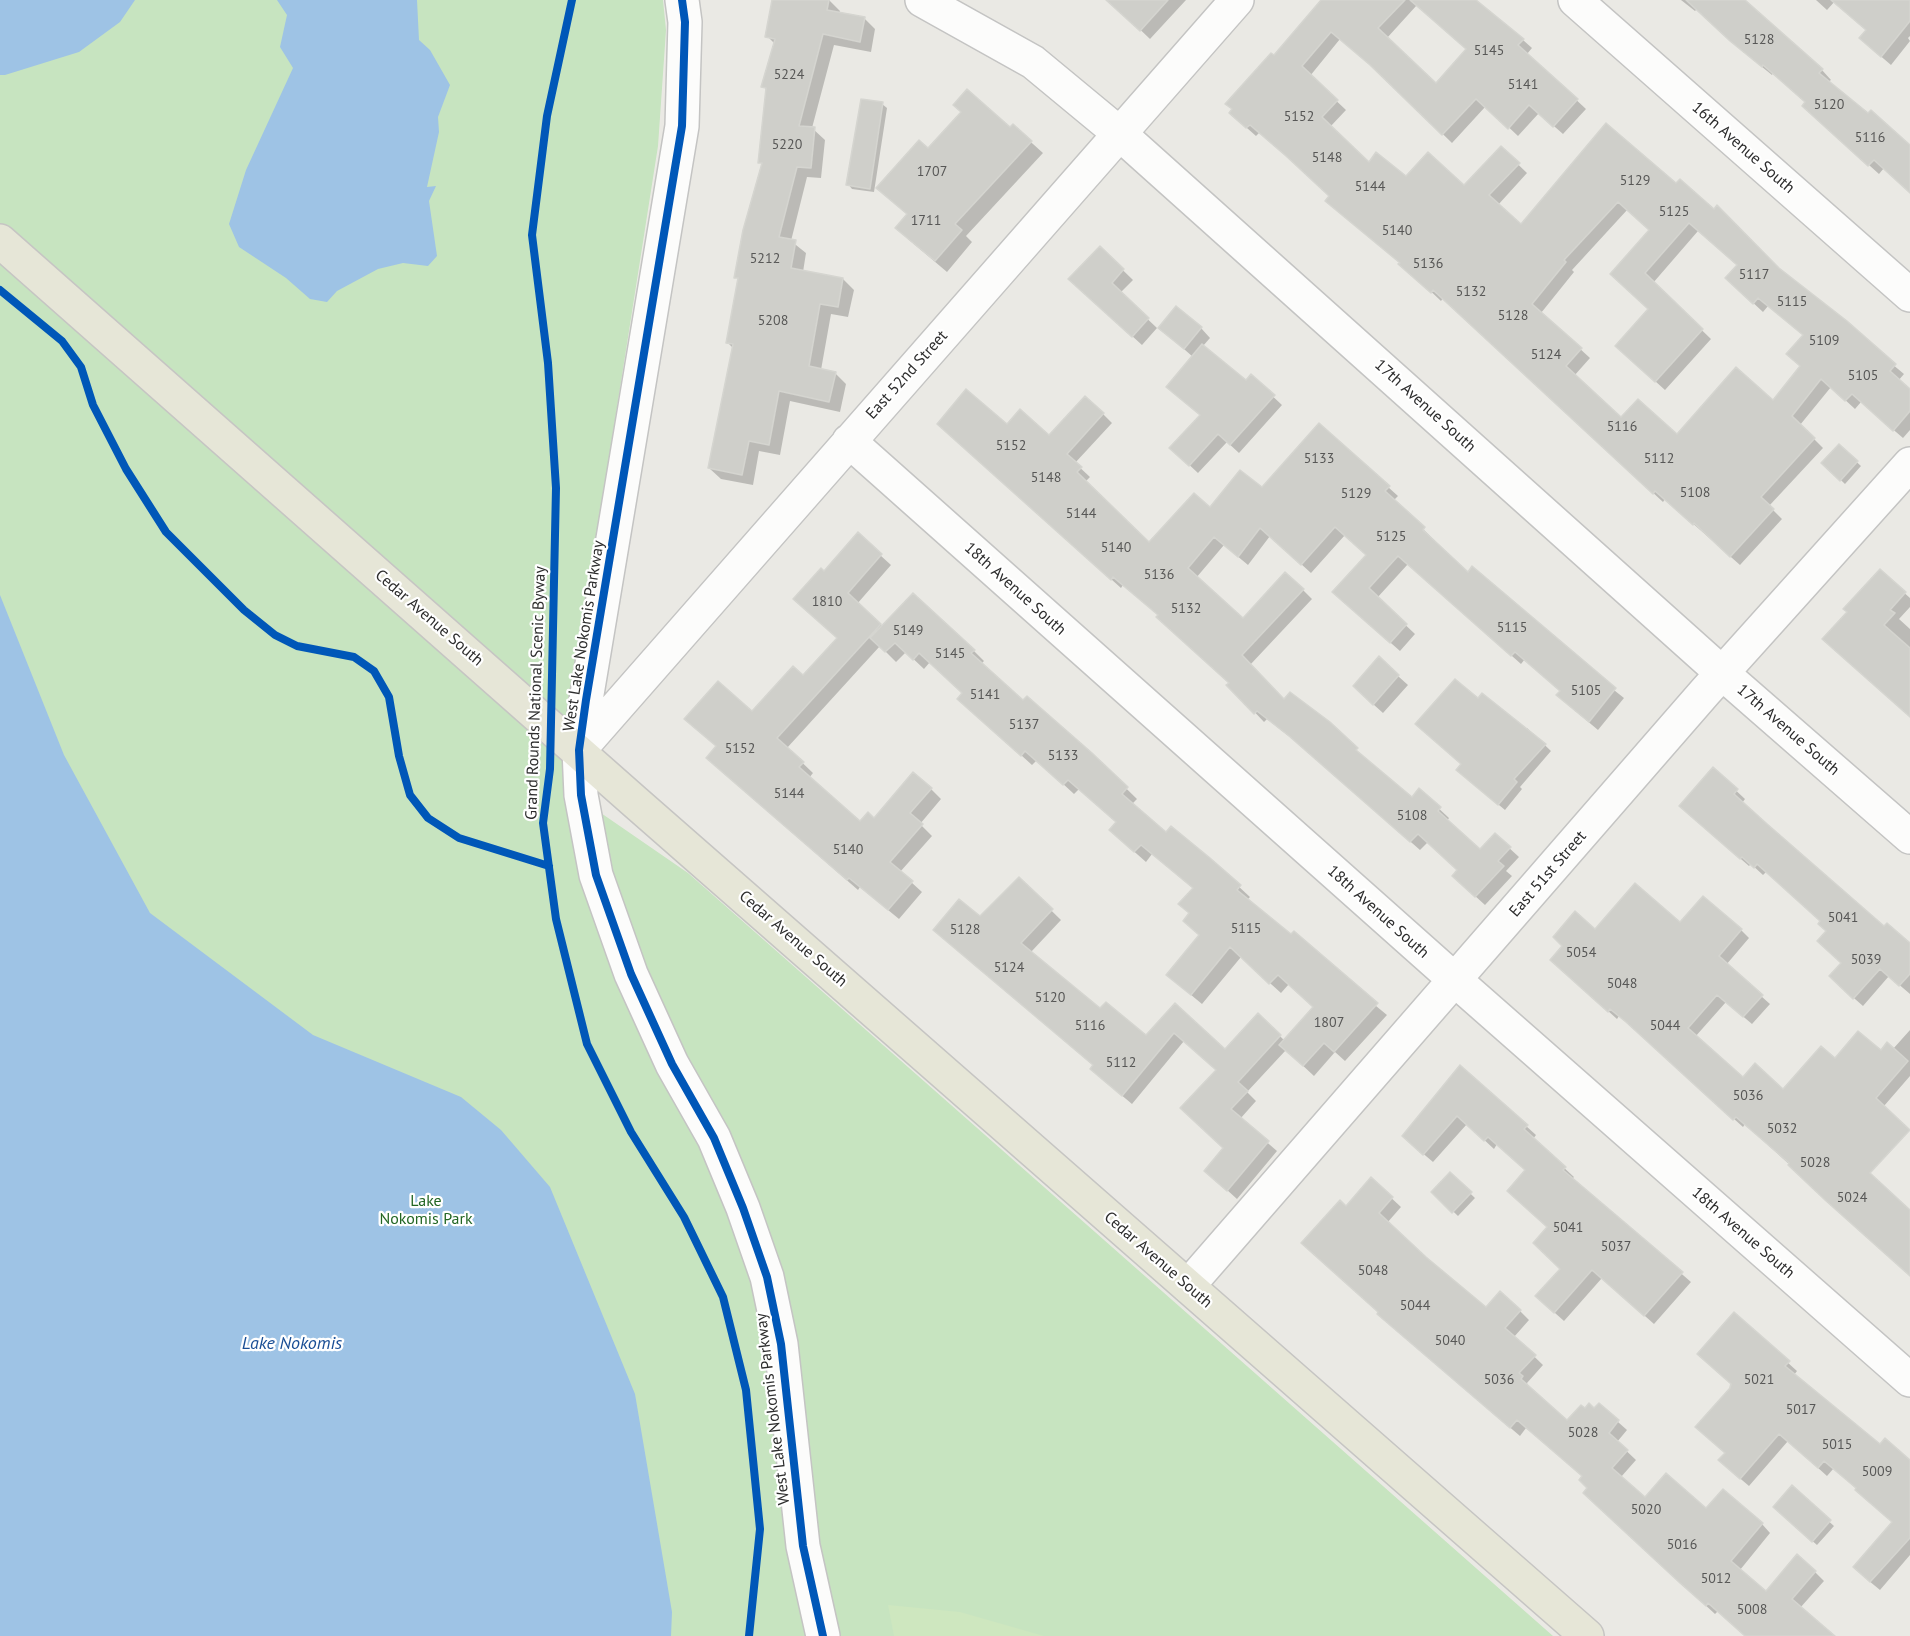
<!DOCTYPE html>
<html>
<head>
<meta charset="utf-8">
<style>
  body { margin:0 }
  canvas { display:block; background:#eae9e4 }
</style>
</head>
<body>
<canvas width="1910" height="1636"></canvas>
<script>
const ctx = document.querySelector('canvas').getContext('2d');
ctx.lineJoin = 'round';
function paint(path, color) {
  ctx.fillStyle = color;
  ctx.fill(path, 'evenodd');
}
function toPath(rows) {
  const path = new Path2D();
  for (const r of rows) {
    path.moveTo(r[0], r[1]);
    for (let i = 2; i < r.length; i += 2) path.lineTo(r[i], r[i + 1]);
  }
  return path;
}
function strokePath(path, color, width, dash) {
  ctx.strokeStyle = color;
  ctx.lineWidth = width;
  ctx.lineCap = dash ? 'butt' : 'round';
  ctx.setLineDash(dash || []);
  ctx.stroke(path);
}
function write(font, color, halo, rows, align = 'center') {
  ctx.font = font + ' "PT Sans",sans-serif';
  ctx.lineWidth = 4.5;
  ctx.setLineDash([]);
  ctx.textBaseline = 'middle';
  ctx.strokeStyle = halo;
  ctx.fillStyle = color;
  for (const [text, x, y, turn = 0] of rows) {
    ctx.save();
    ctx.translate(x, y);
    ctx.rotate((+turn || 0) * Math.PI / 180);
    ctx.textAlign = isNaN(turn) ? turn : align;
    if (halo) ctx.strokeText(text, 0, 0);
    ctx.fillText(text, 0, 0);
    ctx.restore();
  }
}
const green = toPath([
  [0,0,663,0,666,30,658,146,575,675,569,791,688,873,1553,1636,0,1636]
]);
const pitch = toPath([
  [888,1605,960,1612,1044,1636,894,1636]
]);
const water = toPath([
  [0,0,135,0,120,22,79,52,5,75,0,75],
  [277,0,417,0,419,40,430,50,450,85,438,117,439,132,427,187,436,186,429,201,437,256,428,266,403,263,378,269,337,291,327,302,310,299,286,278,239,247,229,224,246,170,293,68,280,47,287,15],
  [0,595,64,755,150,913,313,1035,461,1097,501,1130,550,1187,635,1394,672,1612,671,1636,0,1636]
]);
const shadow = toPath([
  [774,0,829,0,840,11,839,14,864,18,875,29,871,52,834,45,812,128,825,140,821,178,807,177,791,241,806,253,803,272,843,279,854,290,848,317,831,314,821,370,835,373,846,384,840,412,790,401,780,455,759,451,753,485,721,479,709,468,733,348,727,342,739,280,736,277,763,165,760,162,768,91,763,86,775,44,767,36],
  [1126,0,1186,0,1150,39,1128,18],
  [1323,0,1474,0,1523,40,1532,48,1527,54,1586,109,1563,134,1539,113,1518,136,1486,106,1452,143,1381,74,1340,39,1310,76,1346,110,1330,127,1369,164,1406,178,1464,187,1501,148,1527,173,1498,205,1521,226,1606,125,1904,374,1898,381,1910,391,1910,430,1903,438,1861,402,1855,409,1831,387,1800,425,1823,448,1769,506,1782,519,1740,565,1665,499,1663,502,1443,298,1441,301,1297,165,1260,132,1256,136,1239,121,1274,57],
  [1417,5,1468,50,1436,85,1387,38],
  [1628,209,1651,230,1620,282,1650,309,1626,355,1665,390,1711,339,1653,283,1698,231,1738,266,1736,287,1763,312,1768,306,1805,336,1802,367,1773,402,1677,436,1622,419,1574,376,1590,358,1541,313,1574,272,1572,270],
  [1681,0,1744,0,1822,70,1831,80,1828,82,1910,145,1910,192,1884,168,1879,174,1813,115,1806,103,1773,73,1772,75,1741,50,1697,9,1695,11],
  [1816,0,1836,0,1827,10],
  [1857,0,1910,0,1910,36,1908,38,1910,41,1891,65,1870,47],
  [882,104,887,108,874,192,852,189,848,184],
  [1013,126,1043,153,966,236,972,242,947,272,908,239,908,215,890,199,928,150,1010,129],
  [1100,248,1133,280,1120,293,1157,328,1142,345,1079,288],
  [1160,328,1201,328,1210,338,1203,346,1246,382,1251,376,1282,405,1239,453,1227,442,1198,473,1171,448,1201,415,1193,357],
  [1103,414,1112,423,1075,463,1090,477,1085,482,1149,544,1210,510,1262,489,1388,487,1398,496,1394,500,1468,574,1624,698,1598,730,1567,704,1561,691,1525,659,1521,664,1408,564,1377,598,1415,634,1400,651,1343,601,1368,556,1345,535,1311,573,1270,536,1248,565,1224,545,1196,578,1243,620,1303,590,1312,599,1250,665,1284,701,1329,723,1365,760,1412,799,1419,790,1449,818,1447,821,1480,851,1495,835,1519,857,1506,871,1512,876,1485,905,1463,885,1459,871,1428,842,1420,850,1300,745,1267,719,1264,722,1229,685,1231,683,1160,615,1123,585,1121,588,948,433,1007,426,1049,437],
  [1839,446,1861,466,1845,484,1823,463],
  [858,535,891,565,857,604,883,627,974,651,984,661,981,664,1023,702,1091,754,1137,799,1132,804,1166,834,1209,859,1250,897,1247,900,1387,1015,1345,1061,1335,1052,1314,1076,1286,1050,1247,1092,1256,1101,1240,1119,1277,1151,1237,1199,1206,1171,1225,1148,1217,1070,1184,1041,1132,1104,1101,1078,1092,1069,1094,1066,945,939,980,919,1019,879,1061,920,1031,952,1101,1010,1146,1037,1175,1005,1225,1051,1258,1015,1285,1041,1315,1008,1289,984,1281,993,1241,957,1202,1004,1179,985,1200,935,1191,914,1194,889,1152,854,1146,862,1121,840,1117,823,1079,789,1074,794,1037,760,1032,765,970,709,964,694,930,662,924,669,906,652,896,662,880,646,787,748,813,773,809,778,860,823,874,820,931,789,941,799,920,824,932,836,900,872,922,892,899,919,860,887,858,890,718,768,717,747,697,729,752,713,804,677,838,639,824,573],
  [1880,571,1910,598,1910,607,1899,619,1910,629,1910,717,1849,612],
  [1379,659,1408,685,1383,713,1364,696],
  [1478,700,1524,731,1527,728,1551,751,1520,787,1522,789,1505,810,1464,776,1463,764],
  [1713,769,1745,799,1742,803,1910,951,1910,994,1889,976,1863,1006,1839,985,1843,963,1822,922,1766,872,1763,875,1751,864,1749,866,1689,814],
  [1680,924,1741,930,1749,938,1726,965,1770,1004,1752,1024,1726,1002,1695,1037,1814,1187,1745,1124,1743,1127,1619,1016,1617,1019,1560,968,1595,931],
  [1910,1030,1910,1076,1871,1121,1835,1060,1893,1049],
  [1461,1067,1536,1135,1533,1139,1574,1177,1572,1179,1691,1282,1654,1324,1602,1278,1564,1321,1546,1305,1562,1269,1527,1171,1497,1144,1494,1149,1467,1124,1433,1162,1413,1145],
  [1450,1174,1475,1198,1458,1216,1433,1192],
  [1371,1179,1401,1207,1387,1223,1425,1258,1486,1309,1520,1311,1529,1320,1514,1337,1543,1365,1527,1383,1529,1388,1568,1422,1585,1410,1595,1410,1599,1405,1618,1422,1627,1430,1617,1442,1636,1460,1621,1477,1645,1499,1762,1524,1770,1533,1740,1570,1766,1593,1815,1572,1824,1581,1800,1608,1833,1636,1746,1636,1718,1611,1715,1614,1691,1592,1589,1489,1584,1477,1526,1428,1520,1436,1388,1323,1346,1208],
  [1734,1314,1797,1371,1794,1375,1880,1446,1910,1463,1910,1555,1880,1590,1863,1576,1893,1523,1834,1468,1827,1476,1788,1441,1749,1486,1729,1469,1726,1453],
  [1792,1488,1834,1526,1817,1545,1779,1512]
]);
const building = toPath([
  [772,0,829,0,827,10,865,17,860,42,823,34,799,126,815,127,811,168,797,167,779,237,796,240,791,268,843,278,838,307,820,304,809,366,836,372,829,402,779,391,769,445,749,441,742,475,708,468,733,344,726,343,738,278,734,278,743,230,762,163,758,163,766,88,761,87,775,39,765,37,772,0],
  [1106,0,1168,0,1140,31,1106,0],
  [1321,0,1405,0,1378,28,1436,83,1466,49,1410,0,1476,0,1524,39,1518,45,1578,99,1553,127,1529,105,1508,129,1476,99,1442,135,1370,65,1331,32,1302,66,1338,100,1322,117,1369,162,1376,152,1406,176,1428,152,1464,185,1501,146,1520,163,1489,195,1521,224,1606,123,1676,183,1680,179,1714,209,1717,205,1779,268,1847,321,1896,364,1890,371,1910,389,1910,411,1893,431,1852,394,1845,401,1821,379,1792,416,1815,438,1761,497,1774,509,1730,557,1694,523,1693,525,1655,491,1653,494,1625,468,1433,290,1431,293,1398,264,1400,263,1325,201,1329,196,1286,156,1250,125,1246,128,1229,113,1232,109,1225,104,1271,53,1274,55,1321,0],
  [1618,202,1649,230,1610,274,1648,309,1615,346,1655,382,1703,329,1645,273,1689,223,1737,265,1725,278,1753,304,1758,298,1803,335,1786,354,1800,366,1773,400,1736,367,1677,434,1638,399,1621,417,1566,366,1582,348,1532,304,1566,262,1564,260,1618,202],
  [1686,0,1745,0,1823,69,1819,73,1868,113,1871,110,1910,145,1910,193,1874,160,1868,166,1802,106,1805,102,1763,65,1762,67,1730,41,1686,0],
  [1831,0,1910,0,1910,21,1881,57,1859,38,1866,30,1831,0],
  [967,89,1010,127,1013,124,1032,141,955,224,962,230,935,261,895,228,907,214,876,188,919,140,928,148,961,112,953,105,967,89],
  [861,99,883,102,870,189,846,185,861,99],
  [1100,246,1124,269,1112,283,1149,318,1132,337,1068,279,1100,246],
  [1176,306,1202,327,1184,349,1158,328,1176,306],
  [1202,344,1246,380,1251,374,1275,395,1230,445,1218,434,1189,466,1169,448,1200,415,1166,387,1202,344],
  [966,389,1007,424,1020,409,1049,435,1085,396,1104,413,1067,454,1082,467,1077,472,1149,542,1194,493,1210,507,1240,470,1262,487,1319,423,1390,486,1385,491,1425,527,1423,530,1468,572,1472,566,1616,688,1589,722,1556,695,1560,691,1515,652,1511,656,1398,556,1369,588,1407,624,1390,643,1332,592,1366,555,1335,527,1301,565,1260,528,1238,557,1214,537,1188,568,1243,618,1285,572,1304,589,1242,655,1284,699,1290,692,1330,722,1358,748,1356,750,1412,797,1419,788,1441,807,1438,811,1480,849,1495,833,1511,847,1498,861,1504,866,1475,897,1452,876,1457,870,1418,834,1410,842,1289,736,1257,711,1254,714,1226,685,1229,683,1156,617,1158,615,1113,577,1111,580,937,424,966,389],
  [1839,444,1858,461,1840,481,1821,463,1839,444],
  [858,532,882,554,848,593,881,624,777,738,804,762,799,767,860,821,868,812,874,818,913,772,932,788,910,813,923,824,890,862,913,881,888,910,849,878,847,880,706,758,716,746,684,719,718,681,752,711,793,666,803,675,837,638,793,599,821,568,824,571,858,532],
  [1880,569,1906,592,1890,610,1895,613,1884,625,1910,648,1910,717,1822,639,1847,612,1843,609,1880,569],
  [913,593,975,650,971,653,1023,700,1027,696,1092,753,1128,787,1122,794,1166,832,1171,826,1210,858,1241,885,1237,890,1291,934,1294,931,1378,1003,1334,1052,1324,1043,1303,1066,1279,1045,1313,1007,1278,975,1269,984,1230,947,1191,995,1166,975,1199,935,1183,921,1189,913,1178,904,1193,888,1141,845,1134,852,1109,830,1116,822,1068,780,1063,785,1025,751,1021,756,957,699,962,693,919,653,913,660,895,643,885,652,870,638,913,593],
  [1379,656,1399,675,1373,705,1353,686,1379,656],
  [1455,679,1478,698,1482,693,1546,744,1514,779,1517,782,1498,805,1456,770,1461,764,1415,724,1455,679],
  [1713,767,1738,789,1734,794,1766,823,1884,926,1887,923,1910,943,1910,974,1899,986,1880,969,1853,999,1829,976,1841,963,1817,941,1826,931,1818,924,1820,921,1757,864,1754,868,1742,857,1740,859,1679,806,1713,767],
  [1019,877,1053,909,1021,943,1100,1008,1106,1002,1146,1035,1175,1003,1225,1049,1258,1013,1281,1035,1238,1082,1248,1091,1231,1109,1269,1141,1227,1191,1204,1171,1223,1148,1180,1108,1216,1070,1174,1033,1122,1096,1090,1069,1093,1065,933,930,959,899,980,916,1019,877],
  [1635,883,1680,922,1703,896,1742,929,1719,956,1763,995,1743,1017,1717,995,1688,1028,1743,1077,1755,1063,1783,1089,1821,1046,1835,1058,1858,1031,1881,1050,1887,1042,1908,1061,1876,1098,1910,1130,1870,1173,1910,1210,1910,1276,1825,1200,1788,1165,1789,1163,1736,1117,1733,1120,1626,1022,1610,1009,1608,1012,1550,960,1562,946,1553,937,1575,911,1595,929,1635,883],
  [1460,1065,1528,1125,1524,1129,1566,1167,1563,1170,1683,1272,1644,1316,1592,1270,1554,1313,1535,1296,1560,1269,1533,1243,1547,1227,1507,1191,1525,1170,1488,1137,1484,1141,1457,1116,1423,1155,1402,1136,1460,1065],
  [1450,1172,1472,1192,1452,1213,1431,1192,1450,1172],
  [1371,1177,1393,1197,1379,1213,1426,1257,1486,1307,1500,1291,1521,1310,1505,1328,1536,1355,1519,1373,1523,1376,1521,1379,1567,1420,1581,1405,1585,1408,1589,1403,1594,1408,1599,1403,1619,1420,1609,1433,1628,1450,1612,1468,1645,1497,1666,1473,1706,1508,1723,1489,1763,1523,1731,1561,1766,1591,1797,1554,1816,1571,1792,1599,1835,1636,1745,1636,1708,1603,1706,1606,1680,1583,1583,1493,1587,1488,1579,1480,1582,1476,1517,1420,1510,1428,1377,1314,1378,1312,1301,1243,1340,1200,1346,1206,1371,1177],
  [1734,1312,1790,1361,1785,1366,1880,1444,1885,1438,1910,1460,1910,1538,1870,1582,1853,1567,1892,1522,1855,1490,1856,1488,1824,1461,1818,1468,1779,1434,1740,1479,1718,1460,1725,1453,1695,1427,1730,1388,1731,1384,1697,1354,1734,1312],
  [1792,1485,1831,1520,1812,1542,1773,1507,1792,1485]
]);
const minor = toPath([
  [682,0,685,22,682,126,586,700,579,750,581,795,596,875,631,974,672,1064,714,1138,743,1208,767,1277,781,1344,803,1546,823,1636],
  [922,0,1033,62,1120,134,1722,673,1910,837],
  [1575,0,1910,295],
  [849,441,1455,980,1910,1380],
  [579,750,1237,0],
  [1188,1286,1705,692,1910,464]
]);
const major = toPath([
  [0,241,634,801,1587,1636]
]);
const cycleway = toPath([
  [572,0,547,116,532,235,548,363,556,488,550,769,543,823,556,919,587,1044,631,1132,684,1217,723,1297,746,1390,760,1529,749,1636],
  [682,0,685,22,682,126,586,700,579,750,581,795,596,875,631,974,672,1064,714,1138,743,1208,767,1277,781,1344,803,1546,823,1636],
  [0,290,62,341,81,367,93,405,126,469,166,532,244,610,275,635,297,646,354,657,374,671,389,697,399,756,410,795,428,818,459,838,549,866]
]);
const numberNames = [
  ["5128",1759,40],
  ["5145",1489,51],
  ["5224",789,75],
  ["5141",1523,85],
  ["5120",1829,105],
  ["5152",1299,117],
  ["5116",1870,138],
  ["5220",787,145],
  ["5148",1327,158],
  ["1707",932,172],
  ["5129",1635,181],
  ["5144",1370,187],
  ["5125",1674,212],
  ["1711",926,221],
  ["5140",1397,231],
  ["5212",765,259],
  ["5136",1428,264],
  ["5117",1754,275],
  ["5132",1471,292],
  ["5115",1792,302],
  ["5128",1513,316],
  ["5208",773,321],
  ["5109",1824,341],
  ["5124",1546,355],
  ["5105",1863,376],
  ["5116",1622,427],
  ["5152",1011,446],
  ["5133",1319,459],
  ["5112",1659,459],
  ["5148",1046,478],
  ["5108",1695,493],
  ["5129",1356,494],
  ["5144",1081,514],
  ["5125",1391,537],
  ["5140",1116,548],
  ["5136",1159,575],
  ["1810",827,602],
  ["5132",1186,609],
  ["5115",1512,628],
  ["5149",908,631],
  ["5145",950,654],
  ["5105",1586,691],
  ["5141",985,695],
  ["5137",1024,725],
  ["5152",740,749],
  ["5133",1063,756],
  ["5144",789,794],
  ["5108",1412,816],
  ["5140",848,850],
  ["5041",1843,918],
  ["5115",1246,929],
  ["5128",965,930],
  ["5054",1581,953],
  ["5039",1866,960],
  ["5124",1009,968],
  ["5048",1622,984],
  ["5120",1050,998],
  ["1807",1329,1023],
  ["5116",1090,1026],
  ["5044",1665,1026],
  ["5112",1121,1063],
  ["5036",1748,1096],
  ["5032",1782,1129],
  ["5028",1815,1163],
  ["5024",1852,1198],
  ["5041",1568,1228],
  ["5037",1616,1247],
  ["5048",1373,1271],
  ["5044",1415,1306],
  ["5040",1450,1341],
  ["5036",1499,1380],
  ["5021",1759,1380],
  ["5017",1801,1410],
  ["5028",1583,1433],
  ["5015",1837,1445],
  ["5009",1877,1472],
  ["5020",1646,1510],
  ["5016",1682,1545],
  ["5012",1716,1579],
  ["5008",1752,1610]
];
const streetNames = [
  ["16th Avenue South",1743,148,41],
  ["East 52nd Street",907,375,-48],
  ["17th Avenue South",1425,406,42],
  ["18th Avenue South",1015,589,42],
  ["Cedar Avenue South",429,618,41],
  ["West Lake Nokomis Parkway",584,636,-81],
  ["Grand Rounds National Scenic Byway",536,693,-88],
  ["17th Avenue South",1788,730,41],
  ["East 51st Street",1548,874,-49],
  ["18th Avenue South",1378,912,42],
  ["Cedar Avenue South",793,939,41],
  ["18th Avenue South",1743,1233,41],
  ["Cedar Avenue South",1158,1260,41],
  ["West Lake Nokomis Parkway",773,1409,-97]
];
const parkNames = [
  ["Lake",426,1201],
  ["Nokomis Park",426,1219]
];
const waterNames = [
  ["Lake Nokomis",292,1344]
];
paint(green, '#c7e4c0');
paint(pitch, '#cee7bf');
paint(water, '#9ec3e5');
paint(shadow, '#0003');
paint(building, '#cfcfca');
strokePath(building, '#d5d5d0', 1.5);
strokePath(minor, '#c4c4c3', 36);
strokePath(major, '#c6c5c3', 36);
strokePath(minor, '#fcfcfb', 33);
strokePath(major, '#e6e6d7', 33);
strokePath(cycleway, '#0057b8', 8);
write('14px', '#575756', null, numberNames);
write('16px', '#2d2d2d', '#fff', streetNames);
write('16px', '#226623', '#fff', parkNames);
write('italic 18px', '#194e95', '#fff', waterNames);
</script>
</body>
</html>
